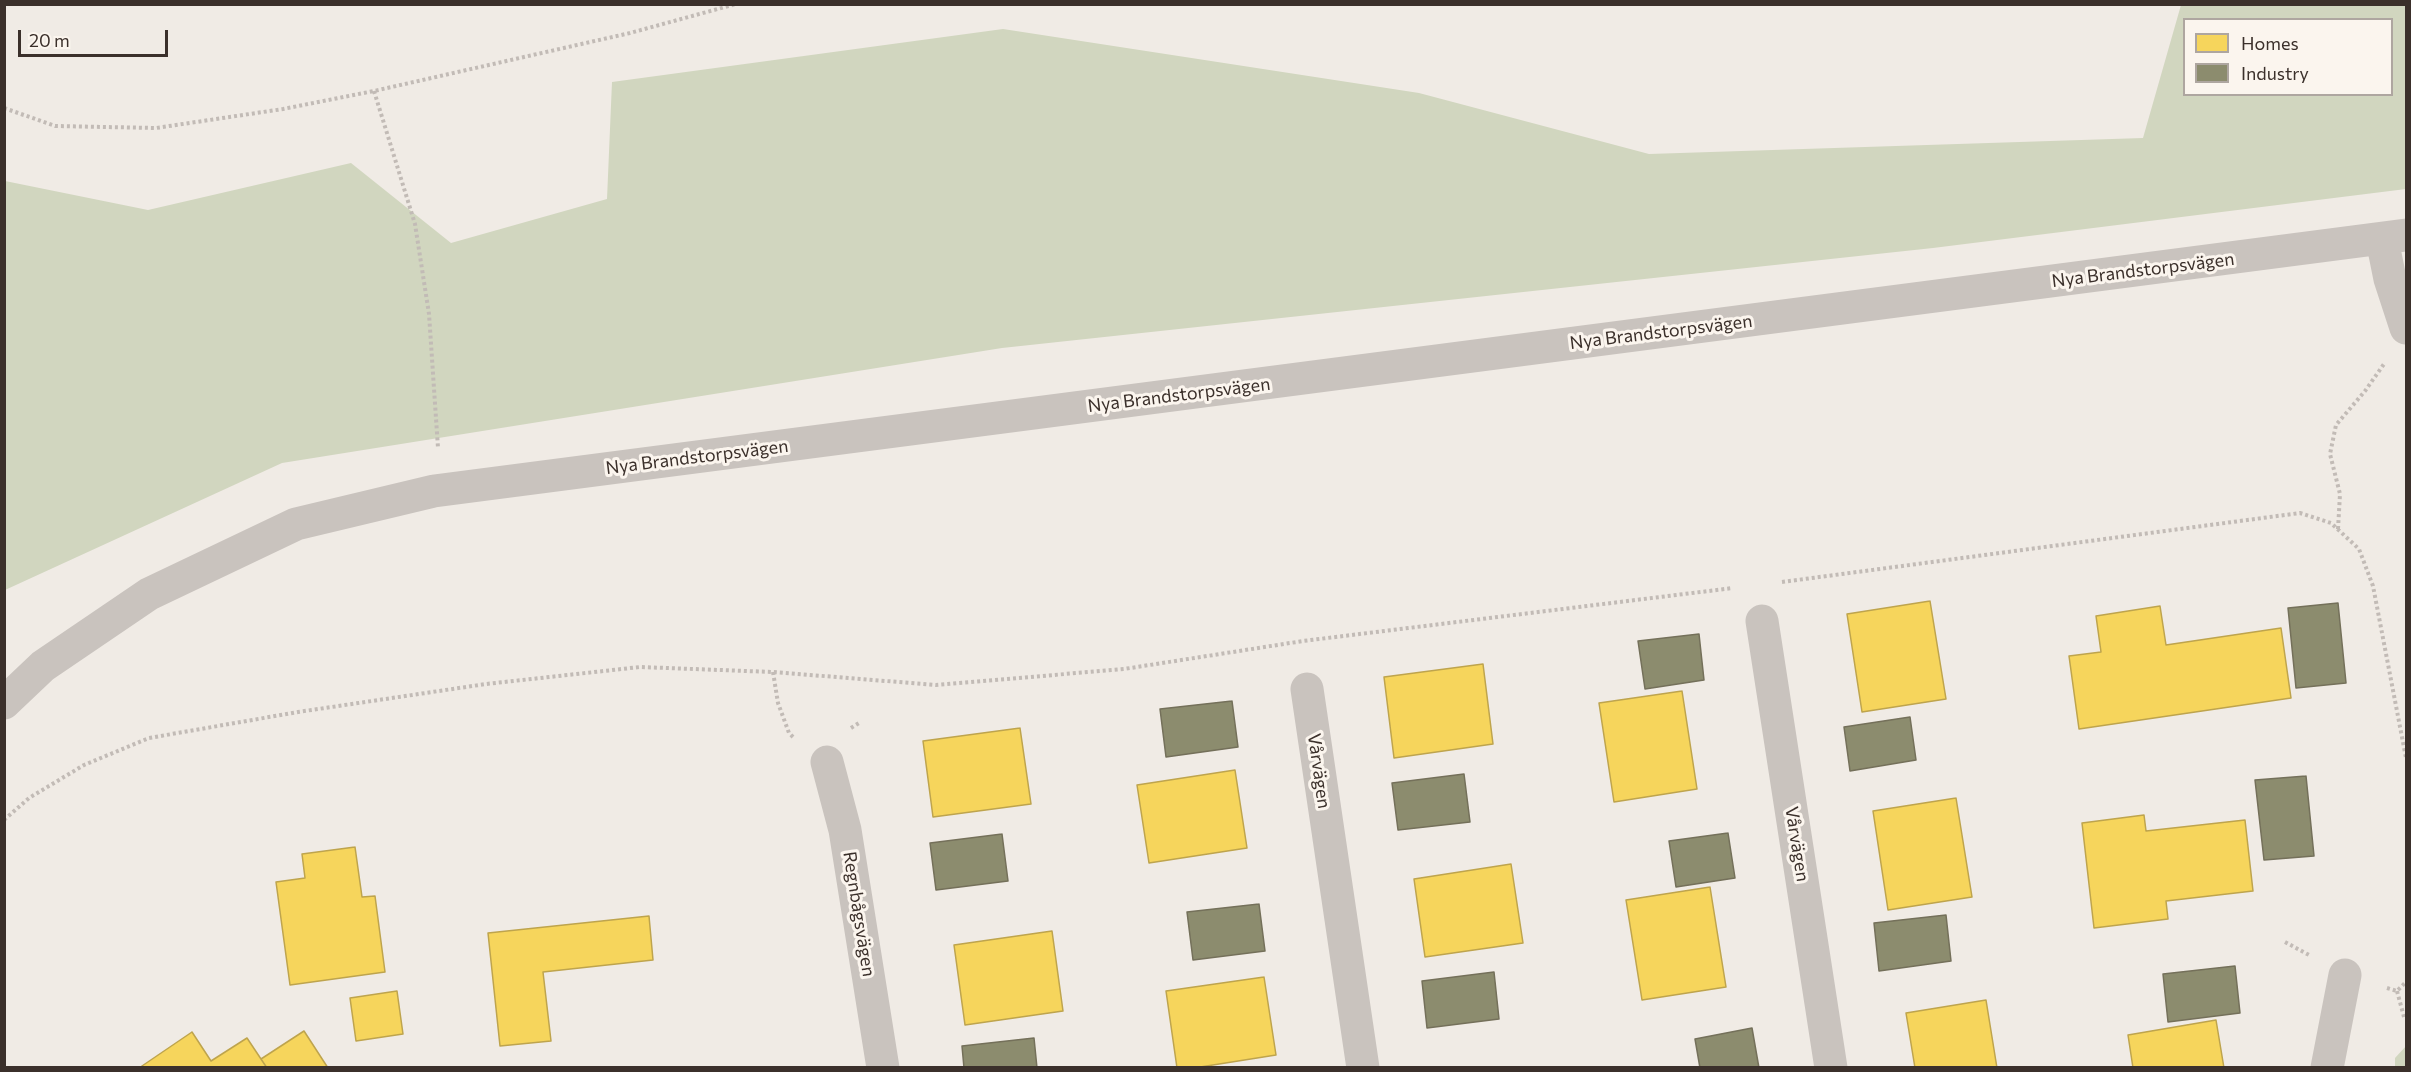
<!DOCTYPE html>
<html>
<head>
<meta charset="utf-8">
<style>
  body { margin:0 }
  #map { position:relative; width:2411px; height:1072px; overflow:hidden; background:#f0ebe5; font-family:Commissioner,sans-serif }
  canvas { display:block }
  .frame { position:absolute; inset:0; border:6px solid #3b302b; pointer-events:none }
  .legend { position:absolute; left:2183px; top:18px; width:210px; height:78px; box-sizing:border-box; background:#fbf5ee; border:2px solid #aea6a0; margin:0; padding:8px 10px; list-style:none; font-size:18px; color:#3b302b }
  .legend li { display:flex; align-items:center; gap:12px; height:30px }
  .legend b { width:30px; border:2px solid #aea6a0 }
  .scale { position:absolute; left:18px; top:30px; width:150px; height:27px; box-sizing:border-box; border:3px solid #3b302b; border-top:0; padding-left:8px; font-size:18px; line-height:21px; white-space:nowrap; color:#3b302b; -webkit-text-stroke:4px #fbf5ee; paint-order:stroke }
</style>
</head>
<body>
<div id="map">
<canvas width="2411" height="1072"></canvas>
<div class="frame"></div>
<ul class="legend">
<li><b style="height:16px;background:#f6d55c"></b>Homes</li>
<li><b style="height:16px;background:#8c8c6e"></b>Industry</li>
</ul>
<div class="scale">20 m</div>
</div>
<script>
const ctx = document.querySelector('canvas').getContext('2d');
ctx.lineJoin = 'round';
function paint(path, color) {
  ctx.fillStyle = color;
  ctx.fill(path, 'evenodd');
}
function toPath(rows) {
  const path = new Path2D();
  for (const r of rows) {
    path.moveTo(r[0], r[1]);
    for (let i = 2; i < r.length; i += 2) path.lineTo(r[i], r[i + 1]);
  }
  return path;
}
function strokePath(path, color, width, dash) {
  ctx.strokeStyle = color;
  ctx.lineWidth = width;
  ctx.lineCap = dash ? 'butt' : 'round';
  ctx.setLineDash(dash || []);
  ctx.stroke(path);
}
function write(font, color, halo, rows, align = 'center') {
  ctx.font = font + ' Commissioner,sans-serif';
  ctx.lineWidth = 6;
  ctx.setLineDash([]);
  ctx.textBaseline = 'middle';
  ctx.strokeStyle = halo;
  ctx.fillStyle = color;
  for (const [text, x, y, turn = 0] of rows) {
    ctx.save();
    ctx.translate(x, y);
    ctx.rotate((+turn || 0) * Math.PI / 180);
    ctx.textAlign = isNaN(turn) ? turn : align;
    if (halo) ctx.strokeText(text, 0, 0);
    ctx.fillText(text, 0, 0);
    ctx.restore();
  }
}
const green = toPath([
  [2181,5,2406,5,2406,189,1933,248,1002,348,282,463,5,590,5,181,148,210,351,163,451,243,607,199,612,82,1003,29,1419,93,1649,154,2143,138],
  [2184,20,2392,20,2392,94,2184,94],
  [2406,1046,2406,1067,2395,1067,2395,1058]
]);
const homes = toPath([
  [1930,601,1946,699,1862,712,1847,614,1930,601],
  [2160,606,2166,645,2281,628,2291,698,2079,729,2069,656,2101,652,2096,616,2160,606],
  [1483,664,1493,744,1394,758,1384,677,1483,664],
  [1682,691,1697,789,1614,802,1599,703,1682,691],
  [1020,728,1031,804,933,817,923,741,1020,728],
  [1235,770,1247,848,1149,863,1137,785,1235,770],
  [1956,798,1972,897,1888,910,1873,811,1956,798],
  [2144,815,2146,831,2245,820,2253,891,2166,901,2168,919,2094,928,2082,823,2144,815],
  [355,847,362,897,375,896,385,972,290,985,276,882,305,878,302,854,355,847],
  [1511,864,1523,943,1425,957,1414,879,1511,864],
  [1710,887,1726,987,1642,1000,1626,900,1710,887],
  [649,916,653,960,543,972,551,1041,500,1046,488,933,649,916],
  [1052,931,1063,1011,965,1025,954,945,1052,931],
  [1264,977,1276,1055,1194,1068,1177,1068,1166,991,1264,977],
  [397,991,403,1034,356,1041,350,998,397,991],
  [1986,1000,1997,1068,1915,1068,1906,1013,1986,1000],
  [2216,1020,2224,1068,2133,1068,2128,1035,2216,1020],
  [304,1031,328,1068,267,1068,261,1059,304,1031],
  [192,1032,211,1061,247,1038,267,1068,139,1068,192,1032]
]);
const industry = toPath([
  [2338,603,2346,683,2296,688,2288,608,2338,603],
  [1699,634,1704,680,1645,689,1638,641,1699,634],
  [1232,701,1238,747,1166,757,1160,709,1232,701],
  [1910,717,1916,760,1850,771,1844,727,1910,717],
  [1464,774,1470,822,1398,830,1392,783,1464,774],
  [2306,776,2314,856,2264,860,2255,780,2306,776],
  [1728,833,1735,878,1676,887,1669,841,1728,833],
  [1002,834,1008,881,936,890,930,843,1002,834],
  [1259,904,1265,951,1193,960,1187,912,1259,904],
  [1946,915,1951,961,1879,971,1874,923,1946,915],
  [2235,966,2240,1013,2168,1022,2163,974,2235,966],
  [1494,972,1499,1019,1427,1028,1422,981,1494,972],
  [1752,1028,1759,1068,1700,1068,1695,1039,1752,1028],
  [1034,1038,1037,1068,964,1068,962,1046,1034,1038]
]);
const path = toPath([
  [374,91,415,224,429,314,438,448],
  [4,108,55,126,156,128,283,109,374,91,630,33,736,4],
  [2338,529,2340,494,2330,454,2336,425,2365,391,2384,364],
  [1782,582,2300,513,2331,523,2359,549,2373,586,2406,758],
  [773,672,778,703,789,733,794,738],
  [851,728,859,723],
  [4,820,29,798,84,765,149,738,298,712,486,684,640,667,773,672,936,685,1124,669,1303,641,1733,588],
  [2285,942,2309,955],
  [2387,988,2397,991,2406,982],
  [2397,991,2404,1017]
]);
const minor = toPath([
  [2382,239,2390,279,2406,328],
  [1762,621,1831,1068],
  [1307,689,1363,1068],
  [4,703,43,666,149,594,296,524,434,491,2406,235],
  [827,762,845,830,883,1068],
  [2327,1068,2345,975]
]);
const streetNames = [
  ["Nya Brandstorpsvägen",2143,270,-7],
  ["Nya Brandstorpsvägen",1661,332,-7],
  ["Nya Brandstorpsvägen",1179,395,-7],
  ["Nya Brandstorpsvägen",697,457,-7],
  ["Vårvägen",1319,771,82],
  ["Vårvägen",1797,844,81],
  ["Regnbågsvägen",859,914,81]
];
paint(green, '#d1d6bf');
paint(homes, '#f6d55c');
strokePath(homes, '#bea44d', 1.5);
paint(industry, '#8c8c6e');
strokePath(industry, '#74705a', 1.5);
strokePath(path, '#c2bbb6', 4, [3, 3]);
strokePath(minor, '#c9c3be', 33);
write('18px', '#3b302b', '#fbf5ee', streetNames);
</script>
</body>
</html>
